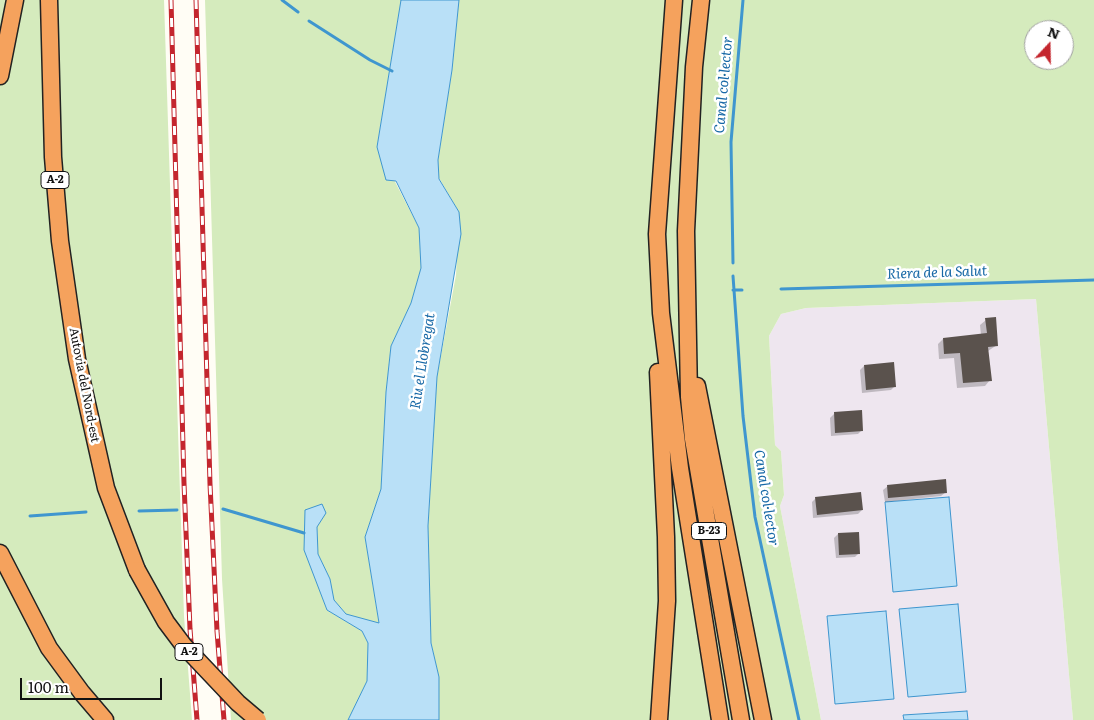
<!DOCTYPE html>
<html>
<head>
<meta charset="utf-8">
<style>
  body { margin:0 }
  #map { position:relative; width:1094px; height:720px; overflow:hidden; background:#fffdf5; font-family:Literata,serif }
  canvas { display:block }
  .north { position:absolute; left:1024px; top:20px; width:50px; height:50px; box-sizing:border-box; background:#fff; border:1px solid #a0a0a0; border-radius:50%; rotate:21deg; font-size:14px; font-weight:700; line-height:20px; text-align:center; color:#111 }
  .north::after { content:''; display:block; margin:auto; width:18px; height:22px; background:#c4262e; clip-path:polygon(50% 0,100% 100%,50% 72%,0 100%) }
  .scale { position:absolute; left:20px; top:678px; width:142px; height:22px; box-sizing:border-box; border:2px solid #111; border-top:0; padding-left:6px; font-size:15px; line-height:18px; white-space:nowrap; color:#111; -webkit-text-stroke:4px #fff; paint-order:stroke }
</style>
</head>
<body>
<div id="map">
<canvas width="1094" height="720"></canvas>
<div class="north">N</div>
<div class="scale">100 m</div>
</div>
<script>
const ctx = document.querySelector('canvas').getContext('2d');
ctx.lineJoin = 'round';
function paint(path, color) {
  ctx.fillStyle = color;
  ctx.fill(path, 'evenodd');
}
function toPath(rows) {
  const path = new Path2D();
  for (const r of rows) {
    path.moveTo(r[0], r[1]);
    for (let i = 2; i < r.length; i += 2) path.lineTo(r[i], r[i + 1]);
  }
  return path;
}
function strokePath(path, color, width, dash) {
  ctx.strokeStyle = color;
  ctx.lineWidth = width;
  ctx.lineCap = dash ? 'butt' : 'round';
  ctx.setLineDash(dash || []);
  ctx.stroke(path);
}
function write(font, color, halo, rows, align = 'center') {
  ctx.font = font + ' Literata,serif';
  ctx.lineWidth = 5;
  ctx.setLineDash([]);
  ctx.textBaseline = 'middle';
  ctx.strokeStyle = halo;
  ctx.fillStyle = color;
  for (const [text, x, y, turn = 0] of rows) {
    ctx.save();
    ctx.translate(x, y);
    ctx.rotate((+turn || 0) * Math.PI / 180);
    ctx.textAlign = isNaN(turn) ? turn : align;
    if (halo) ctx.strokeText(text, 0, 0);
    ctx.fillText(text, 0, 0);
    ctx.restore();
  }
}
const industrial = toPath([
  [1036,299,1073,720,821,720,780,506,784,495,781,451,775,445,769,336,781,314,806,308]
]);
const green = toPath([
  [0,0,164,0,184,616,192,720,0,720],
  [205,0,401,0,377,147,419,228,421,268,411,303,391,346,386,392,381,489,365,537,379,624,346,614,333,600,330,579,318,554,317,527,305,510,319,588,327,610,362,631,368,643,367,681,348,720,231,720,222,579],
  [459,0,1094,0,1094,720,1073,720,1036,299,806,308,781,314,769,336,775,445,781,451,784,495,780,506,821,720,439,720,439,677,431,643,428,527,437,377,456,275,459,212,439,178,438,160,452,70],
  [1034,30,1064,30,1064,60,1034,60]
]);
const water = toPath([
  [401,0,459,0,452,70,438,160,439,179,459,212,461,234,437,377,428,526,431,643,439,677,439,720,348,720,367,681,368,643,362,631,327,610,304,550,305,510,322,504,326,513,317,527,318,554,330,579,334,600,346,614,379,623,365,537,381,489,386,392,391,346,411,303,421,268,419,228,396,181,386,180,377,147,401,0],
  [949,497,957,586,893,592,885,502,949,497],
  [958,604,966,692,908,697,899,609,958,604],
  [886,611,894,699,835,704,827,616,886,611],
  [967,711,968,720,904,720,903,715,967,711]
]);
const shadow = toPath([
  [986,320,997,345,988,351,990,380,985,386,957,388,954,358,939,359,938,344,943,339,981,335,980,325],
  [864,366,895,386,891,390,862,393,860,370],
  [834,414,862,430,858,434,831,436,830,418],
  [888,486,946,492,941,496,885,502,883,490],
  [816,498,862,510,858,514,813,518,812,502],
  [838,534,859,553,855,557,836,558,834,538]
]);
const stream = toPath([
  [282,0,298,12],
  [309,21,370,60,392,71],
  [733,263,731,142,743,0],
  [733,276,743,416,755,517,799,720],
  [781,289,1094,280],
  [733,290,742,290],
  [223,509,304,533],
  [139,511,177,510],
  [30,516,86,512]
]);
const building = toPath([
  [996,317,998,346,988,347,992,381,963,383,960,353,944,354,943,338,987,333,985,318],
  [894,362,896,387,866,390,864,365],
  [862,410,863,431,835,433,834,412],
  [946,479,947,493,888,498,887,485],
  [861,492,863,510,817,515,815,497],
  [859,532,860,554,839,555,838,533]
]);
const highway = toPath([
  [49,0,53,157,60,241,77,359,106,488,137,570],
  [674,0,657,234,661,313,680,468,720,720],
  [701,0,694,67,686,231,689,397,693,439,741,720],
  [0,76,15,0],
  [658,372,666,537,667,601,659,720],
  [697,386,763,720],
  [0,553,49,648,82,693,105,720]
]);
const rail = toPath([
  [171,0,184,483,190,629,197,720],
  [196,0,210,484,217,631,224,720]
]);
const highwayBridge = toPath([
  [137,570,166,622,184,646,238,703,258,720]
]);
const shields = [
  [55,180,28],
  [709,531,35],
  [189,652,28]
];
const shieldNames = [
  ["A-2",55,180],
  ["B-23",709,531],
  ["A-2",189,652]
];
const streetNames = [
  ["Autovia del Nord-est",84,385,79]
];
const waterNames = [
  ["Canal col·lector",724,85,-85],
  ["Riera de la Salut",937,273,-2],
  ["Riu el Llobregat",423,361,-81],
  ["Canal col·lector",766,498,81]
];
paint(industrial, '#eee6ef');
paint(green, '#d5ebbd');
paint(water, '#b9e0f7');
strokePath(water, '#3f96cf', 1);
paint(shadow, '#0003');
strokePath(stream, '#3f96cf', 3);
paint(building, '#5a524d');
strokePath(highway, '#222', 19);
strokePath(highway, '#f5a25d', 16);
strokePath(rail, '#c4262e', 5);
strokePath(rail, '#fff', 3, [9]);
strokePath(highwayBridge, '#222', 19, []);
strokePath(highwayBridge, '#f5a25d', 16);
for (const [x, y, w] of shields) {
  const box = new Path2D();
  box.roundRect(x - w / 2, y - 8.5, w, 17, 4);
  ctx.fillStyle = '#fff';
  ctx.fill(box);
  strokePath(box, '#111', 1);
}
write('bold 11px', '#111', null, shieldNames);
write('12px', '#111', '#fff', streetNames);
write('italic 14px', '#1768a6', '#fff', waterNames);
</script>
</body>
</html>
